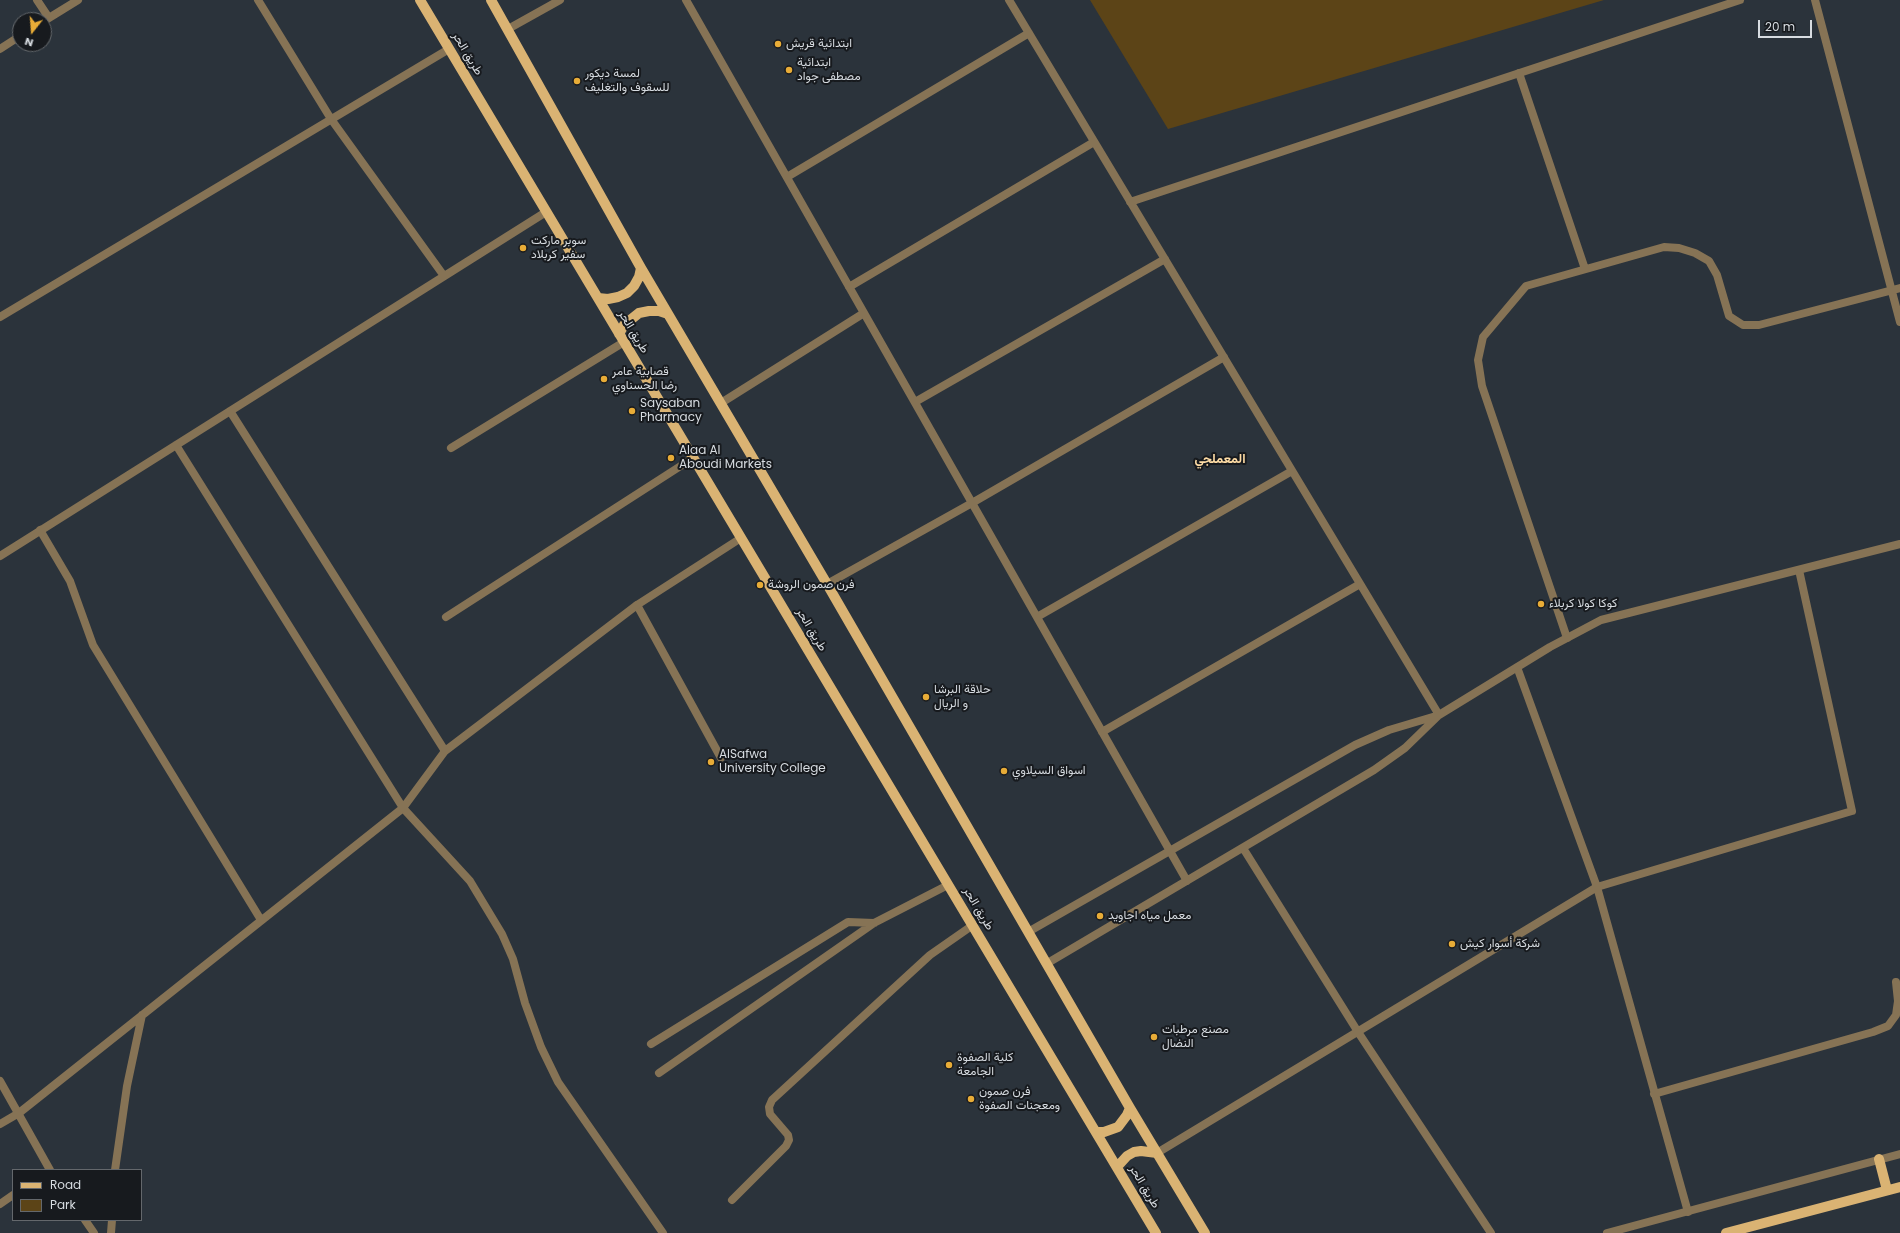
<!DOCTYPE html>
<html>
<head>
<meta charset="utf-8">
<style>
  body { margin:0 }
  #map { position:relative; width:1900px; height:1233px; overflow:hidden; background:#2b333b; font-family:Poppins,sans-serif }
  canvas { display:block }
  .legend { position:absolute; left:12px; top:1169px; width:130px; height:52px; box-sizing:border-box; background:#171a1e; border:1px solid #64686c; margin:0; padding:5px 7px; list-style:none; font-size:12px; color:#d7dce1 }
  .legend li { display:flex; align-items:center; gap:8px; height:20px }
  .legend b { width:20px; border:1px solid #64686c }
  .north { position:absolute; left:12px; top:12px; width:40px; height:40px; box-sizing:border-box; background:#171a1e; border:1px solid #64686c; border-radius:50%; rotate:197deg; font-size:11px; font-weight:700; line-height:16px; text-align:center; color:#d7dce1 }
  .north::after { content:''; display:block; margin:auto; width:14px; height:18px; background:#e8ac37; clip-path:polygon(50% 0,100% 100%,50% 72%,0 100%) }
  .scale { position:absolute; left:1758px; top:20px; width:54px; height:18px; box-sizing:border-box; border:2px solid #d7dce1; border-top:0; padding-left:5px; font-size:12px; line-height:14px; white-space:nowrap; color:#d7dce1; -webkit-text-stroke:3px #171a1e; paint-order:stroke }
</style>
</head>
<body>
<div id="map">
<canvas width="1900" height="1233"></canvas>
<ul class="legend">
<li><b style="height:5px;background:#dab373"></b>Road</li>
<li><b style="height:11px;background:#5c4417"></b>Park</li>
</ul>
<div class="north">N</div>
<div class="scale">20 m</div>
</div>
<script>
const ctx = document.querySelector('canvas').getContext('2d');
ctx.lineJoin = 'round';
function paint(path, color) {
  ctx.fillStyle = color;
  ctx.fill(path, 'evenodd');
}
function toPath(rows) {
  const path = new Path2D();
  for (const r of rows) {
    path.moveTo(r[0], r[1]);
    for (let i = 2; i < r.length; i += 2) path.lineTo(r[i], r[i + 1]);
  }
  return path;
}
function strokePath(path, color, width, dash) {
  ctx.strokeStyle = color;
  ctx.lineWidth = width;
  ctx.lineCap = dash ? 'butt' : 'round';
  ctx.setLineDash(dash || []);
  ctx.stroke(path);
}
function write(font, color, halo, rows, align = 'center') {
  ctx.font = font + ' Poppins,Vazirmatn,sans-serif';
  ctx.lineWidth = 4;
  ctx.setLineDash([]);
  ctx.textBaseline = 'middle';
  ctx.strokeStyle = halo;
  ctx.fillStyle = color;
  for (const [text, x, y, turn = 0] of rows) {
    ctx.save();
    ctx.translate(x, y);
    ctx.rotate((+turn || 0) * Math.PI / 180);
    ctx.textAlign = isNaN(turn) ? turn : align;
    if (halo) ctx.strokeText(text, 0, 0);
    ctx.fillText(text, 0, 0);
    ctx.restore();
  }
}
const green = toPath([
  [1090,0,1604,0,1168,129]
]);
const service = toPath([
  [1815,0,1900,322],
  [1519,73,1585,269],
  [637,605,721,758],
  [1567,638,1482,386,1478,360,1483,337,1526,286,1664,247,1679,248,1695,253,1709,261,1717,275,1729,316,1743,325,1759,325,1900,288],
  [651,1044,848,922,874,923],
  [659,1073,874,923,948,885]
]);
const minor = toPath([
  [37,0,49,18],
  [258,0,331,119,444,276],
  [686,0,1187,881],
  [1009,0,1439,715],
  [44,21,78,0],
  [508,29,560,0],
  [0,49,20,36],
  [787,177,1029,33],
  [1130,202,1740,0],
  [849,287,1094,142],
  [0,317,449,49],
  [915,402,1165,259],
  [721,403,864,313],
  [230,411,445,751],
  [176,445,403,808,470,881,502,934,513,959,525,1003,541,1047,558,1082,663,1233],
  [451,448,624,342],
  [40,530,70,581,93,645,261,920],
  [0,556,546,212],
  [827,584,972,503,1224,357],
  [446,617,693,458],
  [1037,617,1292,471],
  [1517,667,1597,887,1688,1212],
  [1102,732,1360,584],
  [1243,848,1358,1032,1491,1233],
  [1028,932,1355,745,1389,730,1436,716],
  [1046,964,1374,770,1405,748,1439,715,1550,647,1601,620,1900,544],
  [0,1081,50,1170],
  [1654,1094,1873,1032,1888,1026,1896,1015,1898,1001,1896,982],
  [0,1124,19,1113,403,808,445,751,637,605,741,538],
  [1157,1153,1597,887,1852,811,1799,570],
  [115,1170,127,1086,142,1015],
  [732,1200,786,1146,789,1140,788,1135,770,1114,769,1107,772,1100,930,955,973,925],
  [0,1204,13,1195],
  [85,1220,94,1233],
  [111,1233,112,1220]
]);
const tertiary = toPath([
  [1607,1233,1900,1154]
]);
const primary = toPath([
  [420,0,1156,1233],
  [491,0,641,268,827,584,1130,1108,1205,1233],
  [598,298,608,299,618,297,627,293,634,286,639,277,641,268],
  [619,334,624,325,639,313,649,311,659,311,668,314],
  [1096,1132,1104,1132,1118,1127,1127,1115,1130,1108],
  [1879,1159,1887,1190],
  [1117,1167,1127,1156,1134,1152,1141,1151,1157,1153],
  [1726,1233,1900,1187]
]);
const markers = [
  [778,44,4,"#e8ac37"],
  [789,70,4,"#e8ac37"],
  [577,81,4,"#e8ac37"],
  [523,248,4,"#e8ac37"],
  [604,379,4,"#e8ac37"],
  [632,411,4,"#e8ac37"],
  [671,458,4,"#e8ac37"],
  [760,585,4,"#e8ac37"],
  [1541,604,4,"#e8ac37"],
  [926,697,4,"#e8ac37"],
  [711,762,4,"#e8ac37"],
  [1004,771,4,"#e8ac37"],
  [1100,916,4,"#e8ac37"],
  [1452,944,4,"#e8ac37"],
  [1154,1037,4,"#e8ac37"],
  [949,1065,4,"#e8ac37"],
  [971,1099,4,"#e8ac37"]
];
const poiNames = [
  ["ابتدائية قريش",786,44],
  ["ابتدائية",797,63],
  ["مصطفى جواد",797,77],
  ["لمسة ديكور",585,74],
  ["للسقوف والتغليف",585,88],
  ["سوبر ماركت",531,241],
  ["سفير كربلاد",531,255],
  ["قصابية عامر",612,372],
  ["رضا الحسناوي",612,386],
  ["Saysaban",640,404],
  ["Pharmacy",640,418],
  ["Alaa Al",679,451],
  ["Aboudi Markets",679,465],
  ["فرن صمون الروشة",768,585],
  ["كوكا كولا كربلاء",1549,604],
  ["حلاقة البرشا",934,690],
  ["و الريال",934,704],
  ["AlSafwa",719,755],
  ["University College",719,769],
  ["اسواق السيلاوي",1012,771],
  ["معمل مياه اجاويد",1108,916],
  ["شركة أسوار كيش",1460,944],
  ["مصنع مرطبات",1162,1030],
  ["النضال",1162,1044],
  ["كلية الصفوة",957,1058],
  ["الجامعة",957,1072],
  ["فرن صمون",979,1092],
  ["ومعجنات الصفوة",979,1106]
];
const streetNames = [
  ["طريق الحر",467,54,59],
  ["طريق الحر",633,332,59],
  ["طريق الحر",811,630,59],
  ["طريق الحر",978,909,59],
  ["طريق الحر",1144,1187,59]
];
const neighbourhoodNames = [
  ["المعملجي",1220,460]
];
paint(green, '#5c4417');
strokePath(service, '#867355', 8);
strokePath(minor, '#867355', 8);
strokePath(tertiary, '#867355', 8);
strokePath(primary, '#dab373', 10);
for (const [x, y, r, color] of markers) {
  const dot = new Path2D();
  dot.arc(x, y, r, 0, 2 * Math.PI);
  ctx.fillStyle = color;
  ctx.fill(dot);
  strokePath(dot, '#171a1e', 1.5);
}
write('12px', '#d7dce1', '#171a1e', poiNames, 'left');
write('12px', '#d7dce1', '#171a1e', streetNames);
write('bold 13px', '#fedca5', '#171a1e', neighbourhoodNames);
</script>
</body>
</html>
